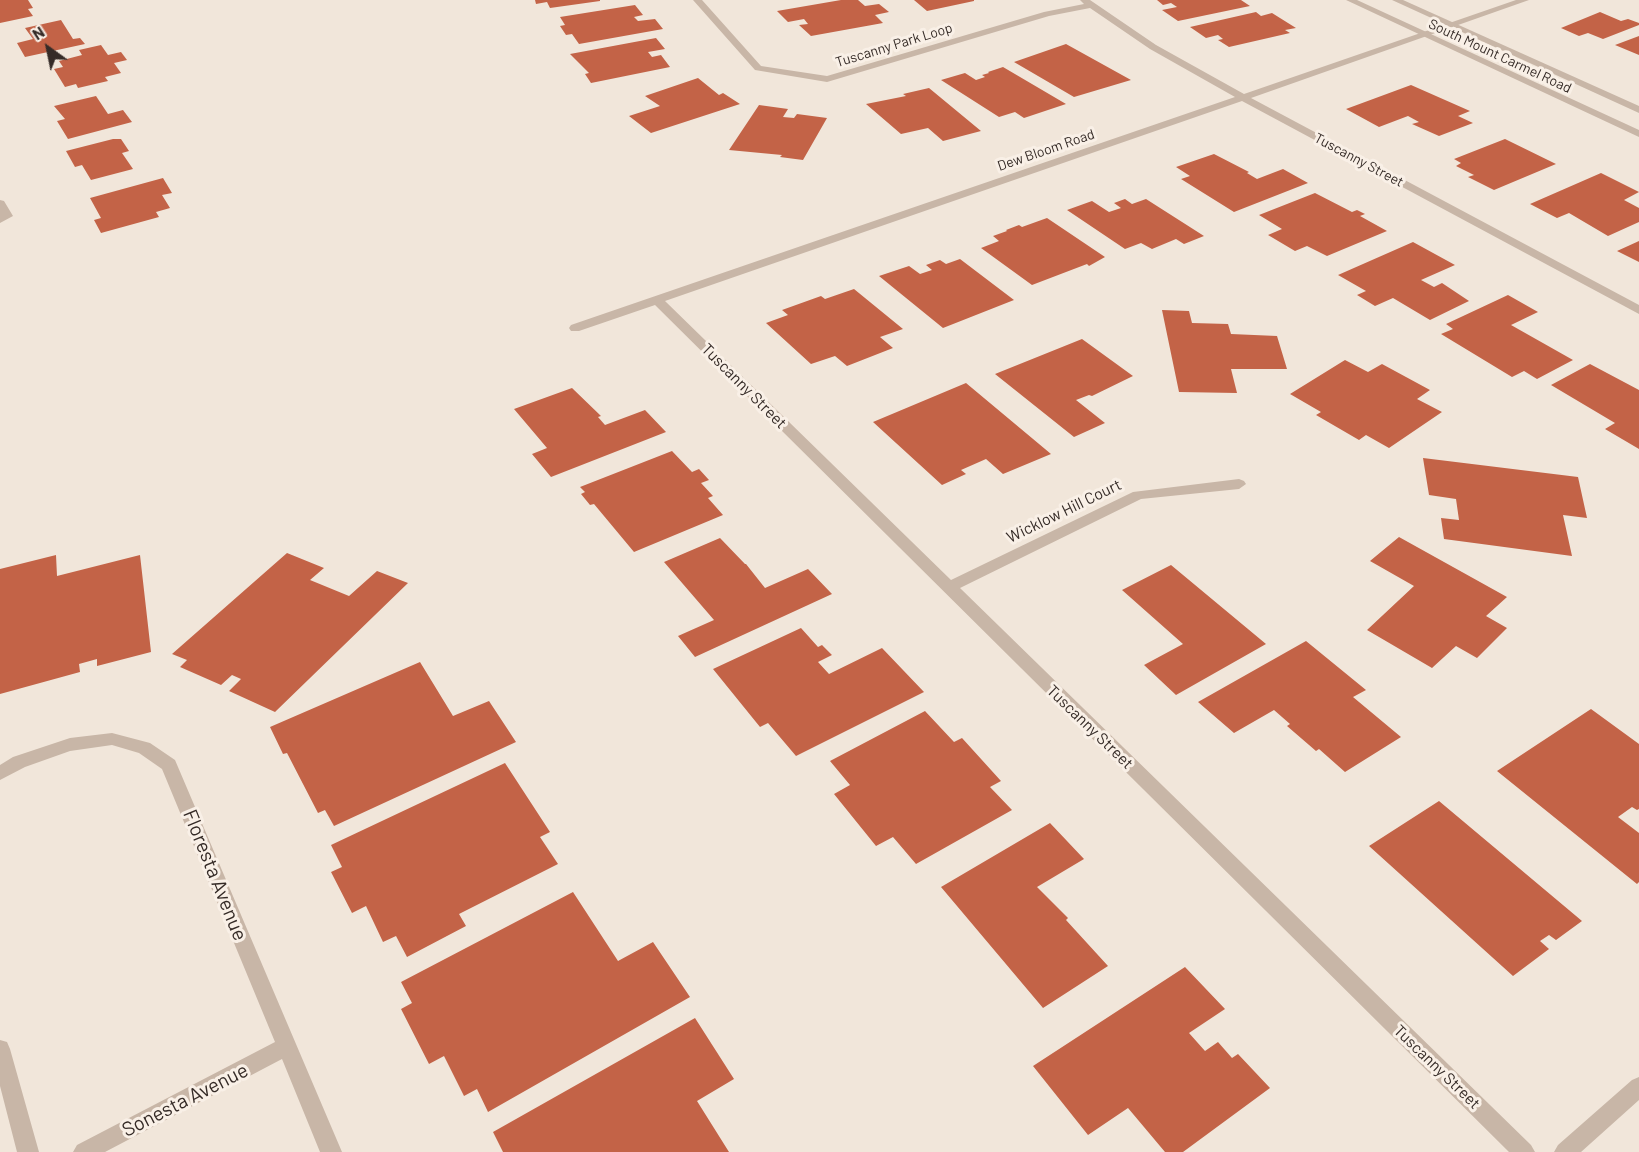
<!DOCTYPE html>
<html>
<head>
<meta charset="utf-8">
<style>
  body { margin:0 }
  #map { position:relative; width:1639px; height:1152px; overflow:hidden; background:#f1e6da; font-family:Barlow,sans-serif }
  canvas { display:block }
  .north { position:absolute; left:18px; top:18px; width:60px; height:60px; -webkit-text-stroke:4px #f9f0e7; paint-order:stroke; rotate:327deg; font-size:16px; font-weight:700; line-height:24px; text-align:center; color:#352b27 }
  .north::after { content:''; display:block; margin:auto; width:21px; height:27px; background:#352b27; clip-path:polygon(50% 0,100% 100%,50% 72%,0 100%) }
</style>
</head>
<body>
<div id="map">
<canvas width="1639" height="1152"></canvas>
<div class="north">N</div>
</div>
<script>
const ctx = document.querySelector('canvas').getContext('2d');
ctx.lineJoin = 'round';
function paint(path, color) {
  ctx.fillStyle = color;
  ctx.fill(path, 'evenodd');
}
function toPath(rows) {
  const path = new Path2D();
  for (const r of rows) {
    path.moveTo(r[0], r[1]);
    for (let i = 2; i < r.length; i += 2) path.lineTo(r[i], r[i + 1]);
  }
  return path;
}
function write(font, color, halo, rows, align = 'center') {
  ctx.font = font + ' Barlow,sans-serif';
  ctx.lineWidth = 6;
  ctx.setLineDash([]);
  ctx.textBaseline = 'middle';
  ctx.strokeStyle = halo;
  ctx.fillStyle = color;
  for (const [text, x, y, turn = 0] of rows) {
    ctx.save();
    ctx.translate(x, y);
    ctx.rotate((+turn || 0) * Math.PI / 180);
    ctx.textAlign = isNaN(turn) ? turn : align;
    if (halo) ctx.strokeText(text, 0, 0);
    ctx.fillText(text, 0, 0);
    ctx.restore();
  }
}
const building = toPath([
  [0,0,28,0,33,8,28,9,33,16,0,23],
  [535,0,600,0,600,1,550,8,547,2,536,4],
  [841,0,858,0,865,6,879,4,889,12,875,15,883,23,811,36,799,25,808,24,804,19,788,22,777,11],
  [914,0,974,0,974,1,927,11],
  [1157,0,1241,0,1250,6,1178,21,1162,10,1177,7,1171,3,1163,5],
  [635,5,643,15,634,17,638,21,655,19,663,29,579,44,572,34,566,35,560,26,565,25,560,17],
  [1256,12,1261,16,1272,13,1296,28,1285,30,1290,33,1229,47,1218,40,1223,39,1218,35,1206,38,1190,27],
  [1600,12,1621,21,1628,19,1639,23,1639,25,1603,39,1588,33,1579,36,1561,28],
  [61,20,73,39,80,38,85,44,25,57,17,43,33,39,25,28],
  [1639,36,1639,55,1615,45],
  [656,38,665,49,648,52,652,57,661,55,670,67,591,83,585,74,589,73,570,54],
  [1066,44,1131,80,1074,97,1014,62],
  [101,45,108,55,121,52,127,60,114,63,121,73,105,77,108,81,78,88,76,84,65,87,54,69,63,67,59,61,82,55,79,50],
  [1003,67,1066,104,1024,118,1015,112,999,117,941,80,965,73,976,80,985,77,982,75,989,73,988,72],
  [698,78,719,95,723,93,740,104,651,133,629,116,660,106,645,96],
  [1411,85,1470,111,1458,116,1473,123,1439,136,1412,124,1419,122,1408,116,1379,127,1346,109],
  [929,88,981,131,943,141,928,128,901,134,866,104,906,96,903,94],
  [96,96,108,114,123,110,132,122,68,139,57,121,65,119,54,106],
  [759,105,788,109,783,117,794,118,797,114,827,118,803,160,780,157,782,155,729,150],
  [113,139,121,139,129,151,122,153,133,169,91,180,82,165,75,167,66,151],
  [1505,139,1556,164,1494,190,1468,177,1474,175,1456,166,1461,163,1454,159],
  [1214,154,1249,172,1247,173,1257,179,1283,169,1308,183,1234,212,1181,179,1190,176,1176,167],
  [1601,173,1639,192,1624,200,1639,208,1639,222,1608,236,1569,213,1557,218,1530,204],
  [163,178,172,193,162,195,170,208,156,212,159,217,101,233,94,220,101,218,90,198],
  [1315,193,1352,212,1357,210,1365,214,1360,216,1387,231,1327,256,1307,246,1295,251,1268,235,1282,229,1259,215],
  [1125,199,1132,204,1146,199,1204,236,1184,244,1176,239,1152,249,1141,243,1125,249,1067,210,1092,201,1109,212,1121,208,1114,203],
  [1047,218,1105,257,1089,266,1087,264,1032,285,981,248,999,241,993,236,1007,231,1006,230,1019,225,1022,227],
  [1639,241,1639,262,1617,251],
  [1413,242,1455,265,1421,280,1434,287,1442,283,1469,301,1430,320,1393,298,1375,306,1357,295,1366,291,1338,275],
  [960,259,1014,300,943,328,879,276,909,266,920,274,932,270,926,265,940,260,946,264],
  [854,289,903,329,880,337,893,348,847,366,835,356,811,364,766,323,788,315,782,310,821,296,825,299],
  [1508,295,1538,312,1511,325,1573,360,1537,379,1524,371,1512,377,1441,334,1453,329,1446,324],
  [1162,310,1189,311,1192,323,1228,324,1231,334,1277,336,1287,369,1231,369,1237,393,1179,392],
  [1082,339,1133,376,1092,396,1089,395,1076,400,1105,423,1074,437,995,374],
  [1345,360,1368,372,1382,364,1430,390,1417,399,1442,412,1389,448,1366,435,1359,440,1316,415,1321,412,1290,394],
  [1590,364,1639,390,1639,449,1605,429,1615,423,1551,385],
  [966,383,1051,454,1003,474,986,459,961,470,966,474,942,485,873,422],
  [572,388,601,416,598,417,605,425,645,410,666,432,551,477,532,454,547,448,514,409],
  [672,451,692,472,699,469,709,480,701,483,713,496,708,498,723,515,634,552,594,504,590,505,581,494,585,492,580,487],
  [1423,458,1578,477,1587,518,1563,515,1572,556,1444,539,1441,518,1459,520,1456,499,1429,495],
  [1399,537,1507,597,1486,616,1507,628,1477,658,1456,646,1432,668,1367,630,1414,586,1370,561],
  [720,538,745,564,746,564,765,588,808,569,832,594,695,657,678,636,714,620,664,562],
  [287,553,324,568,310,580,349,596,377,571,408,583,275,712,229,691,241,679,232,675,221,685,180,667,187,660,172,654],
  [56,555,57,576,140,555,151,652,97,666,97,659,79,664,80,672,0,694,0,569],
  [1171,565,1266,644,1176,695,1144,665,1183,644,1122,590],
  [801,628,818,647,822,645,832,655,818,662,829,674,882,648,924,692,796,756,768,723,760,727,713,669],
  [1306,641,1366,690,1353,697,1401,737,1345,772,1319,749,1316,751,1287,726,1290,724,1274,710,1234,733,1198,702],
  [420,662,453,716,489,701,516,742,334,826,325,810,318,813,287,753,283,754,270,727],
  [1591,709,1639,744,1639,809,1637,810,1632,807,1618,817,1639,833,1639,882,1637,884,1497,771],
  [925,711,954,742,962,738,1001,781,990,787,1012,810,916,864,893,837,876,846,834,794,850,785,830,761],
  [505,763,550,832,540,837,558,864,459,914,466,926,407,957,396,936,383,942,366,906,352,913,331,872,342,867,331,845],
  [1439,801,1582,921,1556,940,1549,935,1540,941,1549,949,1513,976,1369,846],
  [1050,823,1084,859,1037,887,1068,918,1066,920,1108,966,1043,1008,941,887],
  [573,892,618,961,653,942,690,997,488,1112,477,1089,464,1096,444,1056,429,1064,401,1009,412,1003,401,982],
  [1185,967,1225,1009,1189,1033,1205,1051,1218,1042,1232,1058,1238,1054,1270,1088,1183,1152,1165,1152,1128,1108,1088,1135,1033,1066],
  [695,1018,734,1079,697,1101,729,1152,503,1152,493,1132]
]);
const minor = toPath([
  [693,0,702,0,761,66,827,76,1044,12,1084,4,1080,0,1090,0,1156,45,1244,94,1516,0,1529,0,1251,98,1639,305,1639,314,1242,101,665,301,951,580,1133,492,1239,479,1244,481,1246,484,1239,489,1141,499,960,588,1531,1145,1535,1152,1509,1152,655,305,579,331,571,331,569,328,571,325,1235,97,1150,49,1090,8,1049,16,827,82,755,70,693,0],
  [0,200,4,201,13,216,0,223,0,200],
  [112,733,150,743,175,760,342,1152,320,1152,282,1059,105,1152,73,1152,77,1145,275,1042,162,769,139,753,112,745,70,751,25,767,0,780,0,765,13,757,70,738,112,733],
  [0,1040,7,1042,10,1049,39,1152,17,1152,0,1086,0,1040],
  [1639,1077,1639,1100,1581,1152,1554,1152,1558,1145,1632,1080,1639,1077]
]);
const tertiary = toPath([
  [1346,0,1357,0,1639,130,1639,137,1346,0],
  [1392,0,1403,0,1639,106,1639,113,1392,0]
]);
const farStreetnames = [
  ["Tuscanny Park Loop",894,45,-17],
  ["South Mount Carmel Road",1500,56,25],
  ["Dew Bloom Road",1046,150,-19],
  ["Tuscanny Street",1359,160,28]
];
const streetNames = [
  ["Tuscanny Street",744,386,45],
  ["Wicklow Hill Court",1064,511,-26],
  ["Tuscanny Street",1090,727,44],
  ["Tuscanny Street",1437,1067,44]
];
const nearStreetnames = [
  ["Floresta Avenue",215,875,68],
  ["Sonesta Avenue",185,1100,-27]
];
paint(building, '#c36347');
paint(minor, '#c8b6a7');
paint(tertiary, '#c8b6a7');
write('14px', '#352b27', '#f9f0e7', farStreetnames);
write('16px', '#352b27', '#f9f0e7', streetNames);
write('20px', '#352b27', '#f9f0e7', nearStreetnames);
</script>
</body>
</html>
